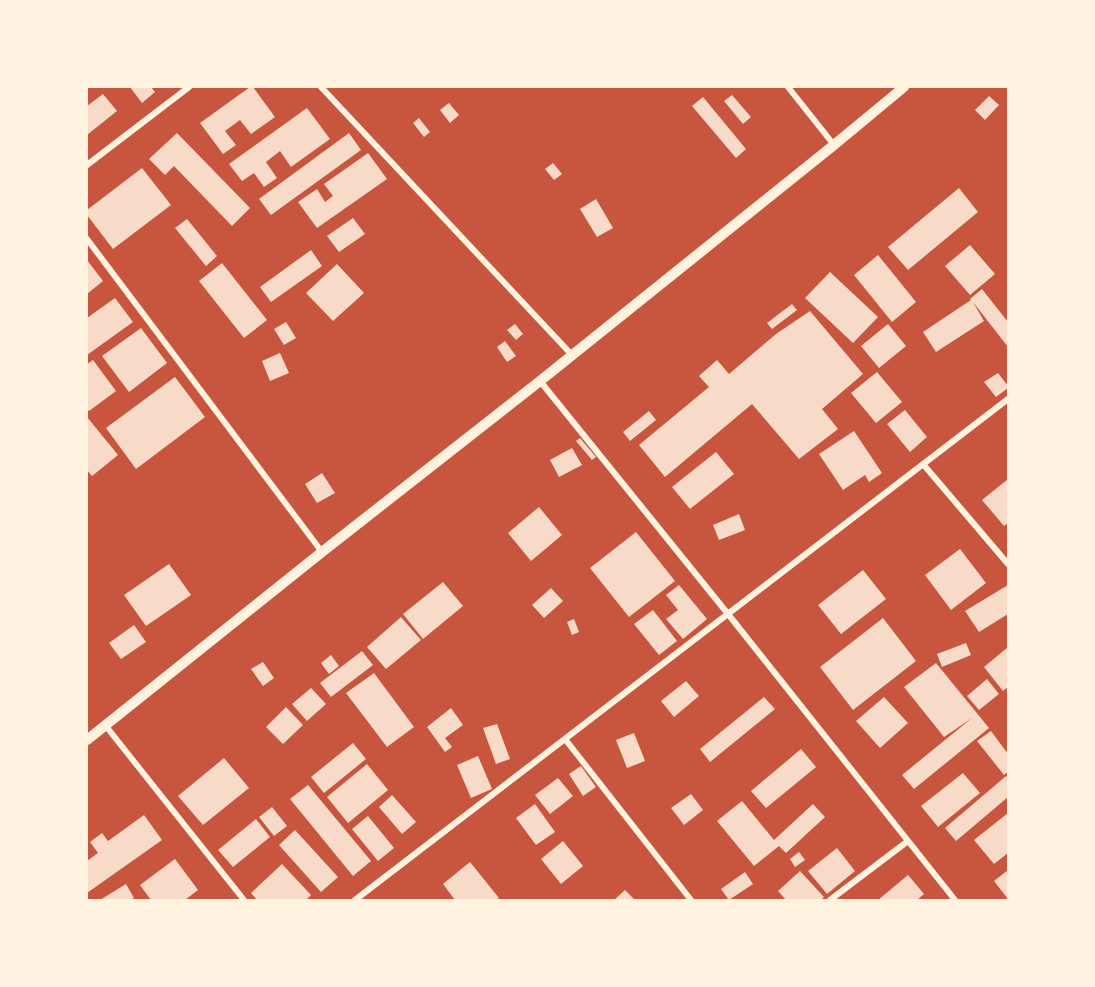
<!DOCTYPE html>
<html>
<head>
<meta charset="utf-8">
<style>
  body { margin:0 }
  #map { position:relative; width:1095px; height:987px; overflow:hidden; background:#c8553d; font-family:"Source Sans 3",sans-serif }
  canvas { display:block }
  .frame { position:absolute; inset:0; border:88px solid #fff3e0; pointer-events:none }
</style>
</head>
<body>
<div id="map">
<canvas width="1095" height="987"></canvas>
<div class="frame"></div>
</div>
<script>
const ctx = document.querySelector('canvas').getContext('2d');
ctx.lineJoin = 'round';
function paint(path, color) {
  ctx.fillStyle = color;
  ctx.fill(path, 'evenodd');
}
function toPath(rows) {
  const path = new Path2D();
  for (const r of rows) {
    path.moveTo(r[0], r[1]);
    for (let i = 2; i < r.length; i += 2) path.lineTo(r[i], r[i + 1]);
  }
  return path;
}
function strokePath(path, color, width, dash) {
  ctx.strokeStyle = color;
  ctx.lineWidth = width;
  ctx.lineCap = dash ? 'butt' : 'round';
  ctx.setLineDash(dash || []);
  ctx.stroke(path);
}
const building = toPath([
  [130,87,151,87,155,92,142,103],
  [250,87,253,87,275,117,251,134,240,120,225,131,236,145,223,154,200,123],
  [103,94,117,111,87,135,87,106],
  [732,95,751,117,743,124,724,101],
  [989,96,999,105,985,120,975,110],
  [703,97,746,149,736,158,692,106],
  [449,103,459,115,450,123,440,110],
  [307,108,330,139,291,167,280,151,266,162,277,178,264,187,254,173,242,181,229,164],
  [419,118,430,132,424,137,413,123],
  [177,133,250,208,232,226,174,166,165,175,149,159],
  [349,133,361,150,271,215,259,199],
  [368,153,387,179,317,228,298,202,317,189,325,202,333,196,324,184],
  [553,163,562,174,554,180,545,169],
  [142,168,171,205,113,249,87,215,87,210],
  [959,188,978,212,908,270,888,247],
  [596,199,613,228,597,237,580,209],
  [353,218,365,234,339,252,327,236],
  [187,219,217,256,206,266,175,228],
  [970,245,995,274,970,295,945,266],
  [311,250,322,266,271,302,260,287],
  [878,255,916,302,892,322,854,275],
  [87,260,103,281,87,294],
  [222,263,267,320,244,338,199,281],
  [337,264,364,293,333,321,306,293],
  [830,272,878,317,853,343,805,298],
  [982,289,1008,322,1008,347,973,302,984,321,936,352,923,332,971,300,970,299],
  [115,298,133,322,87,355,87,318],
  [792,304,797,310,772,329,767,323],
  [810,311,863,374,822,409,838,429,799,459,752,404,665,477,639,445,709,387,699,376,717,360,729,374,776,334],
  [286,322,296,338,284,345,274,329],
  [515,324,523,334,516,340,507,330],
  [888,324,906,346,879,368,861,346],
  [141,328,167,363,129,392,102,356],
  [505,341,516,356,507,362,497,347],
  [280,353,289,373,270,381,262,361],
  [93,360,116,391,89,411,87,409,87,364],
  [877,372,902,402,876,423,851,393],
  [998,373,1008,386,1008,388,996,397,984,382],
  [175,377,205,417,136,469,106,428],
  [905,410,927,437,910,452,887,424],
  [649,411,656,420,630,441,623,432],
  [87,417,118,455,92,476,87,470],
  [854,431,882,473,869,482,865,475,843,490,819,454],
  [580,438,596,457,592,460,576,441],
  [572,448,582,465,559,477,550,460],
  [716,452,734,474,690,509,672,487],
  [322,473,335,493,317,503,305,484],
  [1008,479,1008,523,1004,526,982,500],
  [539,507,562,535,531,561,508,533],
  [739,514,745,530,719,540,713,525],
  [636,532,675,581,629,617,590,568],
  [960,549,986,583,951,610,925,575],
  [169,564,191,595,146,626,124,595],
  [863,570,886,599,841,634,818,605],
  [443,582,463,606,423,639,403,614],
  [679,585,707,619,683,639,666,619,678,610,666,595],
  [1008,585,1008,614,979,632,965,611],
  [551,588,563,601,544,618,532,605],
  [653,610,677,641,659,655,634,624],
  [401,617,421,640,386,669,367,647],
  [883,618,916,661,853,710,820,667],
  [574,619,579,632,572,635,567,622],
  [134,625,146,642,121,659,109,643],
  [966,643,971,655,942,667,937,654],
  [1008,647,1008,687,1003,691,984,667],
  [362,651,373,665,331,697,320,683],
  [331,655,339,666,329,674,321,663],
  [263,662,274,678,263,686,251,669],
  [936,663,989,728,914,789,902,775,972,718,944,737,904,687],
  [374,673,414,727,387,747,346,693],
  [987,679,999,694,979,710,967,696],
  [686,681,699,696,674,717,661,701],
  [311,688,326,704,307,721,292,704],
  [764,697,775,709,710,762,700,749],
  [884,697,908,723,880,748,856,721],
  [286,707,303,725,283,744,266,727],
  [451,708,463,725,445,738,452,747,445,752,427,727],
  [497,724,510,759,496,764,483,728],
  [991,731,1008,754,1008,772,1004,775,977,741],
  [634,733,645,761,627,768,616,740],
  [353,743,366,759,324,793,311,777],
  [801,749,816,767,766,808,751,791],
  [478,756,492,789,471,798,457,765],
  [224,758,249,788,203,825,178,796],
  [367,764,388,790,348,823,327,797],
  [581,766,596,787,583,796,569,774],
  [963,773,980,793,938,827,921,806],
  [1006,776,1008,778,1008,797,956,841,945,828],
  [558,778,573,796,550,814,535,795],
  [308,785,371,861,353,876,290,799],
  [691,794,703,810,684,825,671,808],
  [392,795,416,822,402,834,379,807],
  [742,801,774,840,813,804,825,817,786,853,779,846,754,866,717,821],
  [535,804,555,832,536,845,516,818],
  [272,807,287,826,274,836,259,817],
  [1008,813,1008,853,994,864,974,840],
  [144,815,162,840,87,893,87,861,98,853,90,842,102,833,108,841],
  [368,816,394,848,378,861,352,829],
  [256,819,270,837,233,867,218,850],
  [295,830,338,877,321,892,279,845],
  [563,841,583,866,561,884,541,859],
  [837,848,855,871,827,894,808,871],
  [799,852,805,860,795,867,790,859],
  [175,859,198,890,185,900,151,900,140,885],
  [470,862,499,898,496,900,455,900,443,884],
  [282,864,311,895,306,900,257,900,251,893],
  [1008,870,1008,899,994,881],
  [800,871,824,897,821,900,786,900,778,891],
  [745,872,753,884,729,900,721,889],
  [908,875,924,894,917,900,878,900],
  [126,884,134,898,131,900,100,900],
  [625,890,635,900,614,900]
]);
const minor = toPath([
  [321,87,572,355],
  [788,87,834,145],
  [87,165,189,87],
  [87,239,322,552],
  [540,381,728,614,955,900],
  [923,464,1008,564],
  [105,725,244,900],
  [565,739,691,900],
  [355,900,1008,399],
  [830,900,908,841]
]);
const tertiary = toPath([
  [87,740,322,552,540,381,834,145,904,87]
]);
paint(building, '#f7dbc8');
strokePath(minor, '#fff3e0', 6);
strokePath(tertiary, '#fff3e0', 10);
</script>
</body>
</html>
